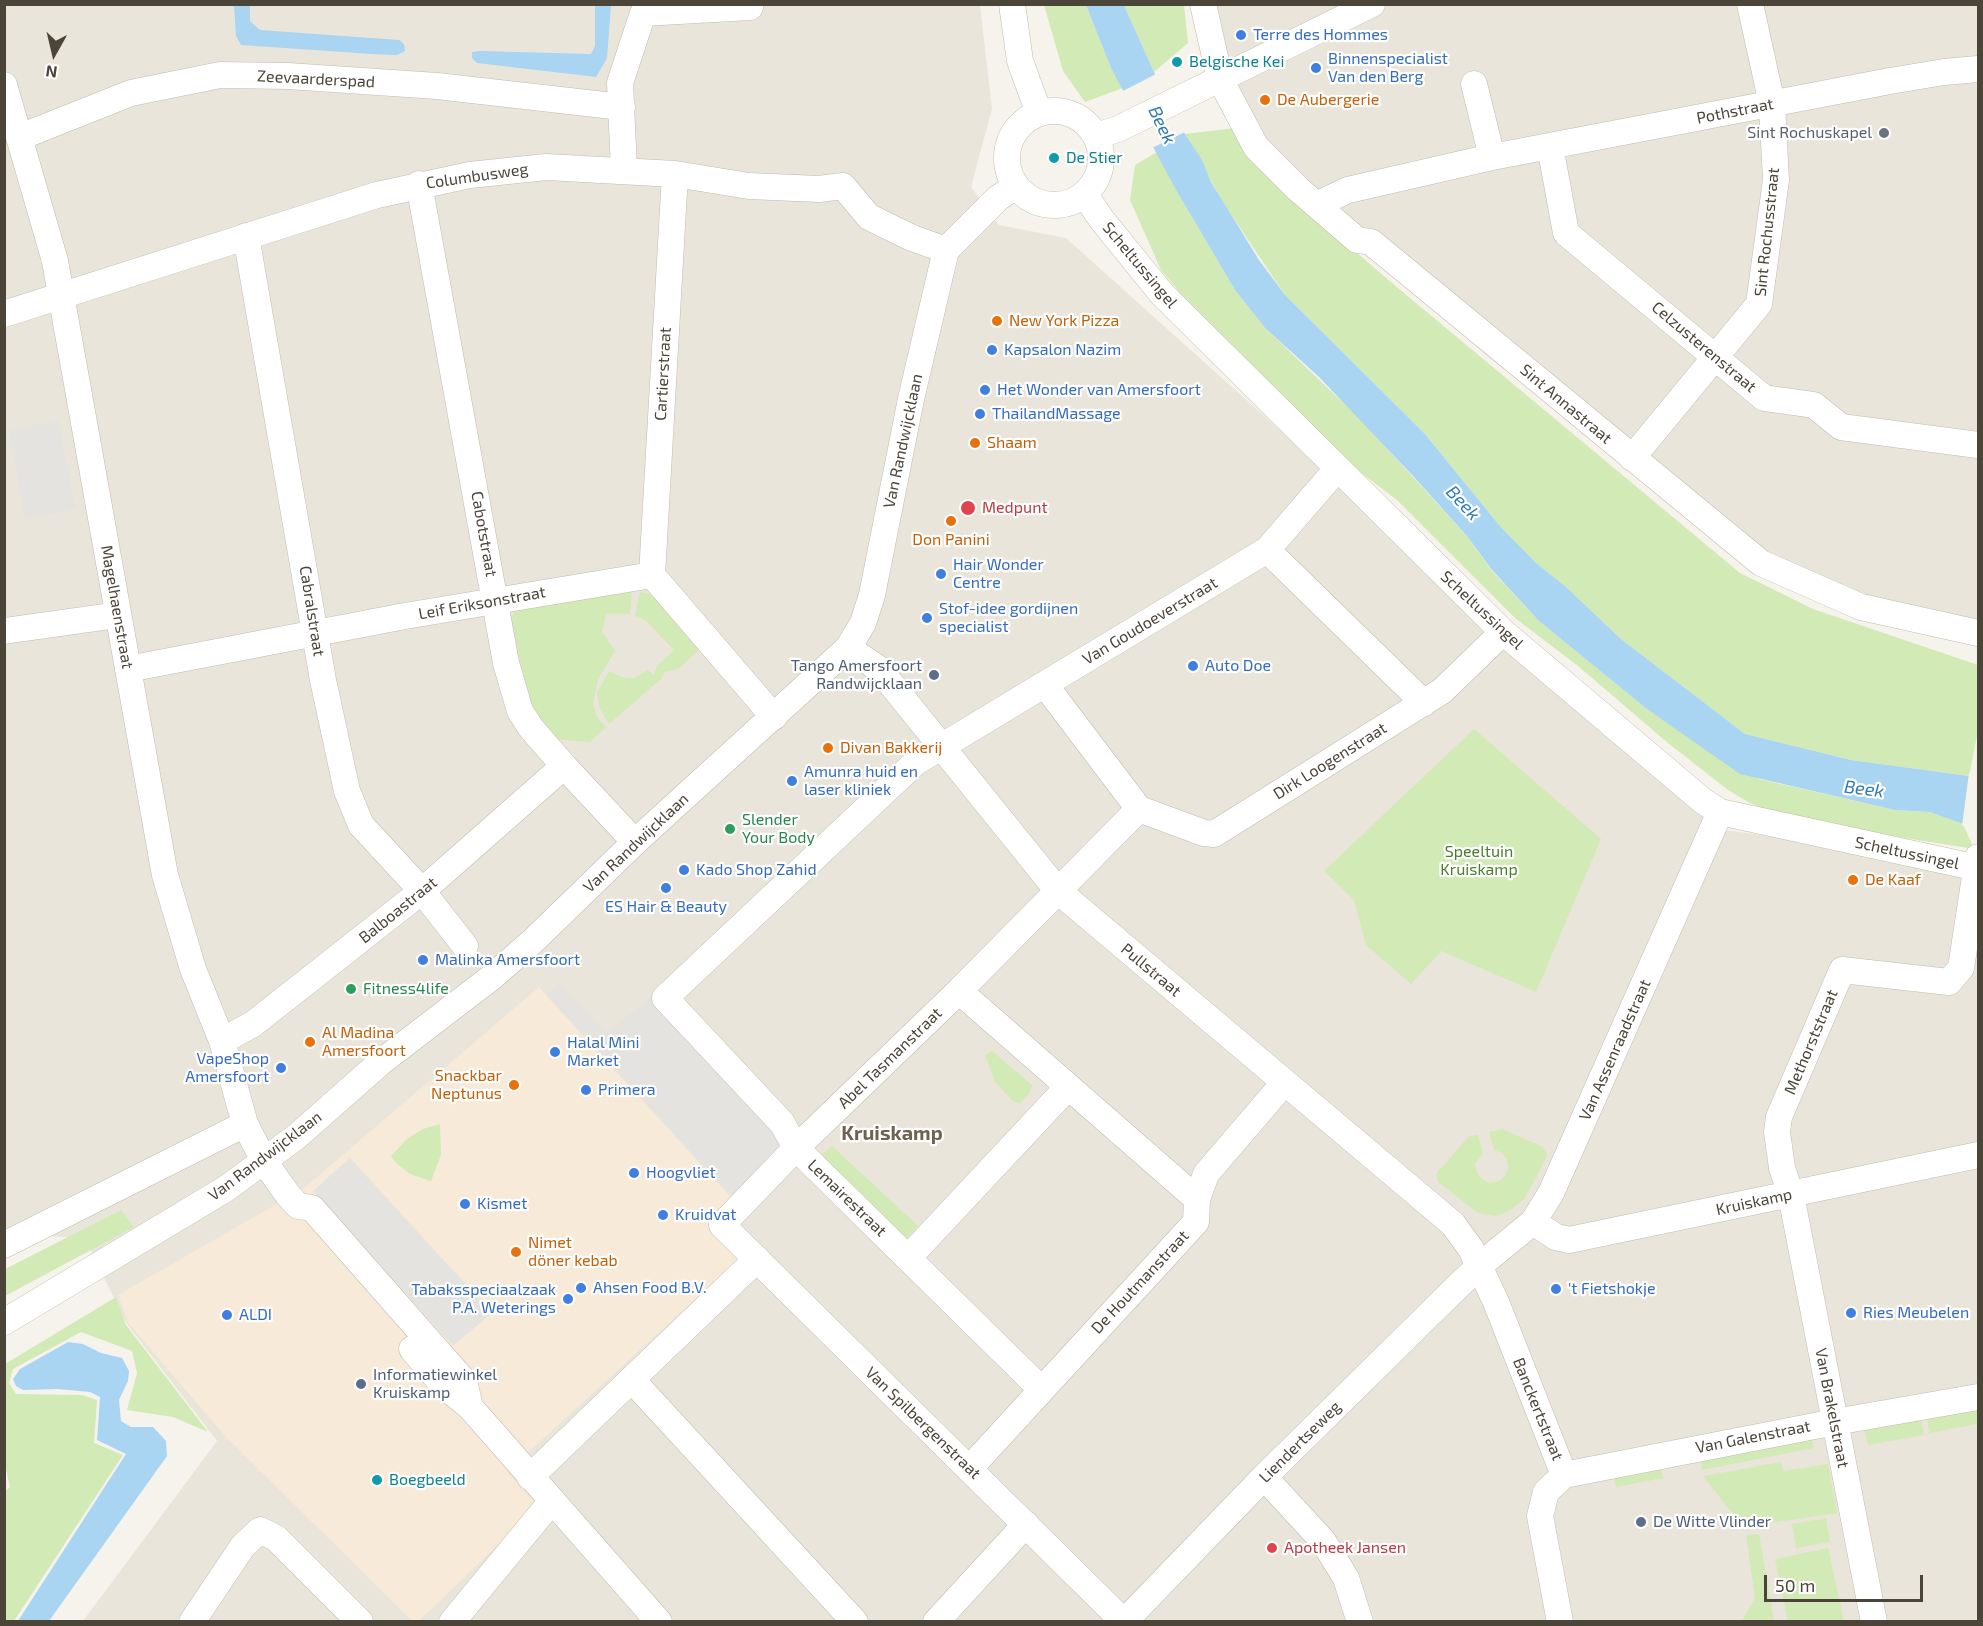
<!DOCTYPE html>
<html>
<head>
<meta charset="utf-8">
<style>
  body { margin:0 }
  #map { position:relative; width:1983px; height:1626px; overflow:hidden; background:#f6f3ec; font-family:"Exo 2",sans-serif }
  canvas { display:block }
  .frame { position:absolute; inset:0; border:6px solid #4b4439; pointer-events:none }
  .north { position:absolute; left:24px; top:24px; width:60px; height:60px; -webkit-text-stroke:4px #fff; paint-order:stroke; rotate:188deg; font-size:16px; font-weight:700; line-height:24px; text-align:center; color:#4b4439 }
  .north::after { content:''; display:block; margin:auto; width:21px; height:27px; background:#4b4439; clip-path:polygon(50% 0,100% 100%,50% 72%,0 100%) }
  .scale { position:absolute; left:1764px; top:1575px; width:159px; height:27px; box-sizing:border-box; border:3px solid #4b4439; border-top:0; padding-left:8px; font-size:18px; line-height:21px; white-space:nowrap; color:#4b4439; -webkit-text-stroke:4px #fff; paint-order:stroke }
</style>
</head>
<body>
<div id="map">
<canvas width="1983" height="1626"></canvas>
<div class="frame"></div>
<div class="north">N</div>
<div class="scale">50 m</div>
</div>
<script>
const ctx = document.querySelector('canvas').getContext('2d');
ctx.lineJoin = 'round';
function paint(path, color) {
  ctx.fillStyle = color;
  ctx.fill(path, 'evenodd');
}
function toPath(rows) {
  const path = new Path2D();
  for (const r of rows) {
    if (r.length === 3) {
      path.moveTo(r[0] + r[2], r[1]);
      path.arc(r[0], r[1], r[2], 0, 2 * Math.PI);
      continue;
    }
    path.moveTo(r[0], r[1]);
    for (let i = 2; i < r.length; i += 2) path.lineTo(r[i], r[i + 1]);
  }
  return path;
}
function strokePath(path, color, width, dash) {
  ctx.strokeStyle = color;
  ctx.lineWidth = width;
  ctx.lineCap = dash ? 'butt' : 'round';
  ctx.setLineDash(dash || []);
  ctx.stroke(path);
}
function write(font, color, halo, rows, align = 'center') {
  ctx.font = font + ' "Exo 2",sans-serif';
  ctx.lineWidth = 4.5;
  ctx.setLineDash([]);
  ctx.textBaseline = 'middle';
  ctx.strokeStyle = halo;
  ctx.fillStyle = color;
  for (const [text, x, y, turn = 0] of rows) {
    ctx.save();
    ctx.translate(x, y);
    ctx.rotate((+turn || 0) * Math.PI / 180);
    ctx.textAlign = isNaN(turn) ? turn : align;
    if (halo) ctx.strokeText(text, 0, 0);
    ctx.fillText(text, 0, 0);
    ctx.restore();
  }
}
const residential = toPath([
  [5,5,980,5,992,109,971,187,999,225,1066,238,1725,830,1978,865,1978,1621,83,1621,217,1441,127,1324,85,1239,37,1235,5,1251],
  [1198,5,1978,5,1978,647,1863,614,1754,565,1485,354,1224,116]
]);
const commercial = toPath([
  [539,987,735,1202,708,1225,740,1258,507,1472,538,1506,419,1621,412,1621,226,1437,128,1323,118,1295,303,1189]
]);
const green = toPath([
  [1044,5,1086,5,1111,68,1123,88,1085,102,1063,71],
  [1124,5,1184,5,1188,43,1154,72],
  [1235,128,1252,162,1386,278,1740,573,1813,609,1978,665,1978,731,1969,776,1851,760,1745,734,1621,639,1565,586,1536,563,1499,525,1425,434,1285,295,1224,204,1185,134],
  [1157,152,1176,190,1235,290,1265,328,1359,418,1467,536,1492,571,1539,621,1647,709,1759,779,1895,810,1930,812,1963,824,1974,849,1868,832,1769,811,1748,802,1728,790,1668,743,1578,666,1515,618,1398,501,1351,465,1211,330,1161,270,1130,200,1135,165],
  [632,590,630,614,606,614,602,632,615,651,598,679,593,704,597,717,606,727,590,742,553,739,530,711,511,618,516,610],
  [640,592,651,594,701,648,678,669,665,672,661,679,609,724,600,709,597,693,609,671,625,678,634,678,648,670,654,675,657,666,674,650,646,621,635,616],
  [1474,729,1601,839,1536,992,1441,951,1411,984,1366,945,1354,900,1324,871],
  [992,1051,1032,1085,1030,1092,1020,1103,1014,1102,995,1082,985,1055],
  [440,1124,441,1155,431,1181,410,1174,396,1163,391,1156,407,1139,423,1129],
  [1502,1129,1543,1147,1547,1154,1545,1160,1525,1198,1511,1210,1496,1216,1478,1213,1438,1182,1436,1174,1469,1136,1478,1135,1483,1153,1475,1164,1477,1173,1482,1179,1490,1183,1499,1181,1505,1176,1508,1168,1507,1160,1502,1153,1494,1150,1489,1132],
  [832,1146,918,1226,907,1238,902,1238,821,1156],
  [121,1210,134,1227,5,1296,5,1269],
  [116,1297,126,1325,208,1432,173,1417,127,1410,137,1373,132,1351,81,1332,13,1369,9,1383,16,1394,82,1395,97,1400,94,1443,123,1455,14,1621,5,1621,4,1492,10,1487,5,1465,5,1364],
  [1978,1409,1978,1424,1929,1433,1927,1418],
  [1921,1420,1924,1435,1868,1445,1865,1430],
  [1812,1439,1814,1448,1702,1470,1701,1461],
  [1781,1462,1783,1471,1828,1464,1837,1513,1743,1527,1703,1476],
  [1661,1468,1663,1478,1616,1487,1614,1477],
  [1826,1518,1830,1542,1796,1548,1792,1524],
  [1759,1534,1774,1621,1742,1621,1755,1598,1746,1535],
  [1828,1548,1844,1621,1788,1621,1775,1559]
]);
const parking = toPath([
  [58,420,76,509,25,520,9,431],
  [560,983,607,1033,652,996,790,1148,737,1201,546,995],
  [350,1158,492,1313,453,1346,313,1191]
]);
const water = toPath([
  [234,5,250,5,250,21,260,30,399,40,404,44,405,51,397,55,372,54,241,45,236,36],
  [595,5,611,5,607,58,596,77,477,63,472,58,472,52,480,51,591,54,595,46],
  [1086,5,1124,5,1154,72,1185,134,1202,160,1211,182,1259,260,1285,295,1425,434,1499,525,1536,563,1565,586,1621,639,1745,734,1851,760,1969,776,1963,824,1930,812,1895,810,1740,774,1647,709,1539,621,1492,570,1467,536,1414,477,1319,377,1265,328,1235,290,1176,190,1111,68],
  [68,1342,83,1344,101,1353,122,1358,129,1371,128,1381,119,1400,121,1421,131,1427,153,1427,166,1441,167,1456,49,1621,18,1621,126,1454,97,1440,100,1397,90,1392,57,1389,23,1390,16,1386,13,1379,20,1369]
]);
const pier = toPath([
  [1158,73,1187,131,1152,148,1121,92],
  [1978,771,1978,828,1962,826,1969,773]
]);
const minor = toPath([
  [1012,4,1020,61,1039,113],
  [1203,4,1220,79,1256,147,1298,189,1357,240,1371,242,1761,563,1861,607,1978,633],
  [1474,84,1492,157],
  [4,85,55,261,165,875,193,969,222,1041,245,1124,264,1161,288,1195,298,1206,312,1208,464,1381,470,1407],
  [1054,158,47],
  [1096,136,1118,129,1372,4],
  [20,137,131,93,220,75,288,76,437,86,622,107],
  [1550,146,1566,233,1764,398,1814,405,1841,427,1978,445],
  [624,169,620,83,643,13,750,7],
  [419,184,506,663,520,711,531,728,564,766,635,842],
  [1084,194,1102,220,1162,294,1503,632,1703,801,1720,812,1978,868],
  [1318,204,1348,190,1492,157,1890,81,1944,72,1978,69],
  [246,236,323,680,347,791,361,825,422,891,465,946],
  [4,314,377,195,470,175,546,167,675,174,749,186,819,189,843,186,869,217,912,238,946,250],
  [1632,458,1759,304,1776,180,1772,104,1750,4],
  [1267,550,1424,703],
  [652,575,675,174],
  [652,575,774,717],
  [4,631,118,615],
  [848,648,879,669,1058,891,1453,1224,1471,1249,1496,1302,1564,1475],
  [128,669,405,616,652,575],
  [1045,685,1139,809,1204,833,1214,834,1442,691,1503,632],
  [959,991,1197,1199],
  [222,1041,253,1024,422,891,564,766],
  [1533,1222,1556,1237,1569,1240,1978,1155],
  [4,1245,245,1124],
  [908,1258,1067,1088],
  [4,1322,227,1188,296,1137,381,1062,492,977,534,940,635,842,848,648,863,623,872,595,911,399,946,250,998,198,1016,186],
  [412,1349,443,1385,470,1407,659,1622],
  [632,1380,855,1622],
  [1041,1389,796,1148,782,1123,665,998,916,762,1267,550,1337,469],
  [970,1468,1196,1222,1197,1199,1206,1174,1284,1083],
  [1564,1475,1835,1422,1978,1397],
  [530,1477,757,1259],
  [1264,1477,1323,1541,1346,1578,1360,1622],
  [192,1622,243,1546,260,1530,276,1538,360,1622],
  [452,1622,551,1502],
  [936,1622,1026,1524],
  [1124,1622,722,1225,796,1148,959,991,1139,809],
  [1124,1622,1264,1477,1454,1290,1479,1266,1533,1222,1551,1193,1720,812],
  [1560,1622,1540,1516,1546,1492,1564,1475],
  [1874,1622,1791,1195,1782,1168,1777,1132,1779,1117,1842,970,1949,982,1961,968,1978,857]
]);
const markers = [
  [1241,35,6,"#3f7fe0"],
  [1177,62,6,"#0f9aa8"],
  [1316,68,6,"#3f7fe0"],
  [1265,100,6,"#e8710a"],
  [1884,133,6,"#6b7280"],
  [1054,158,6,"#0f9aa8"],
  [997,321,6,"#e8710a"],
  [992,350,6,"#3f7fe0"],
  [985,390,6,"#3f7fe0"],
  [980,414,6,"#3f7fe0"],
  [975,443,6,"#e8710a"],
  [968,508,8,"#e0444e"],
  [951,521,6,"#e8710a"],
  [941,574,6,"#3f7fe0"],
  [927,618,6,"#3f7fe0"],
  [1193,666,6,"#3f7fe0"],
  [934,675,6,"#5c6f8a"],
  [828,748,6,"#e8710a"],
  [792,781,6,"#3f7fe0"],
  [730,829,6,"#2e9e5b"],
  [684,870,6,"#3f7fe0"],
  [1853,880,6,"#e8710a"],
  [666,888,6,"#3f7fe0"],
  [423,960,6,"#3f7fe0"],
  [351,989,6,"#2e9e5b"],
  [310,1042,6,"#e8710a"],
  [555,1052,6,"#3f7fe0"],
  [281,1068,6,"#3f7fe0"],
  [514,1085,6,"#e8710a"],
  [586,1090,6,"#3f7fe0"],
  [634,1173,6,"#3f7fe0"],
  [465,1204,6,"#3f7fe0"],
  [663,1215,6,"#3f7fe0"],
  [516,1252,6,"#e8710a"],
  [581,1288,6,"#3f7fe0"],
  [1556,1289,6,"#3f7fe0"],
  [568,1299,6,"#3f7fe0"],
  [1851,1313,6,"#3f7fe0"],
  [227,1315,6,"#3f7fe0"],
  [361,1384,6,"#5c6f8a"],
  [377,1480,6,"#0f9aa8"],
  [1641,1522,6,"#5c6f8a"],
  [1272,1548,6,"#e0444e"]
];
const shopNames = [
  ["Terre des Hommes",1253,35],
  ["Binnenspecialist",1328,59],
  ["Van den Berg",1328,77],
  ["Kapsalon Nazim",1004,350],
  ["Het Wonder van Amersfoort",997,390],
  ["ThailandMassage",992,414],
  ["Hair Wonder",953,565],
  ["Centre",953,583],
  ["Stof-idee gordijnen",939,609],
  ["specialist",939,627],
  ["Auto Doe",1205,666],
  ["Amunra huid en",804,772],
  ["laser kliniek",804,790],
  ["Kado Shop Zahid",696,870],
  ["ES Hair & Beauty",666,907,"center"],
  ["Malinka Amersfoort",435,960],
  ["Halal Mini",567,1043],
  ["Market",567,1061],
  ["VapeShop",269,1059,"right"],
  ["Amersfoort",269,1077,"right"],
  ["Primera",598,1090],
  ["Hoogvliet",646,1173],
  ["Kismet",477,1204],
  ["Kruidvat",675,1215],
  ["Ahsen Food B.V.",593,1288],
  ["'t Fietshokje",1568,1289],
  ["Tabaksspeciaalzaak",556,1290,"right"],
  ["P.A. Weterings",556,1308,"right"],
  ["Ries Meubelen",1863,1313],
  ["ALDI",239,1315]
];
const cultureNames = [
  ["Belgische Kei",1189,62],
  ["De Stier",1066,158],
  ["Boegbeeld",389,1480]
];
const streetNames = [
  ["Zeevaarderspad",316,79,3],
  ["Pothstraat",1735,111,-11],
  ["Columbusweg",477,176,-8],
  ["Sint Rochusstraat",1767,232,-84],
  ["Scheltussingel",1140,265,50],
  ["Celzusterenstraat",1704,347,40],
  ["Cartierstraat",663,374,-87],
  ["Sint Annastraat",1566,404,40],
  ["Van Randwijcklaan",903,441,-78],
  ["Cabotstraat",484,534,80],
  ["Leif Eriksonstraat",482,603,-10],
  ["Magelhaenstraat",117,607,80],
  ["Scheltussingel",1482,610,43],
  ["Cabralstraat",312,611,81],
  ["Van Goudoeverstraat",1150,621,-31],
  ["Dirk Loogenstraat",1330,761,-32],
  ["Van Randwijcklaan",636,843,-43],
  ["Scheltussingel",1907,853,12],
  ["Balboastraat",398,910,-39],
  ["Pullstraat",1151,970,40],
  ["Methorststraat",1811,1042,-67],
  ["Van Assenraadstraat",1615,1050,-66],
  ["Abel Tasmanstraat",890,1058,-44],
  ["Van Randwijcklaan",265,1156,-37],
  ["Lemairestraat",847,1198,44],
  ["Kruiskamp",1754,1202,-12],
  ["De Houtmanstraat",1140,1282,-47],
  ["Van Brakelstraat",1832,1408,79],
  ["Banckertstraat",1538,1409,68],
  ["Van Spilbergenstraat",923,1423,44],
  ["Van Galenstraat",1753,1437,-11],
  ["Liendertseweg",1300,1442,-45]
];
const foodNames = [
  ["De Aubergerie",1277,100],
  ["New York Pizza",1009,321],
  ["Shaam",987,443],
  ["Don Panini",951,540,"center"],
  ["Divan Bakkerij",840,748],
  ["De Kaaf",1865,880],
  ["Al Madina",322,1033],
  ["Amersfoort",322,1051],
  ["Snackbar",502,1076,"right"],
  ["Neptunus",502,1094,"right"],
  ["Nimet",528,1243],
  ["döner kebab",528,1261]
];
const worshipNames = [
  ["Sint Rochuskapel",1872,133]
];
const healthNames = [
  ["Medpunt",982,508],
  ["Apotheek Jansen",1284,1548]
];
const serviceNames = [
  ["Tango Amersfoort",922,666,"right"],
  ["Randwijcklaan",922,684,"right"],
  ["Informatiewinkel",373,1375],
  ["Kruiskamp",373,1393],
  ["De Witte Vlinder",1653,1522]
];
const leisureNames = [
  ["Slender",742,820],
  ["Your Body",742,838],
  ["Fitness4life",363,989]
];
const parkNames = [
  ["Speeltuin",1479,852],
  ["Kruiskamp",1479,870]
];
const waterNames = [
  ["Beek",1162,125,64],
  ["Beek",1463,503,47],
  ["Beek",1864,789,7]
];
const quarterNames = [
  ["Kruiskamp",892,1133]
];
paint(residential, '#eae5da');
paint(commercial, '#f7ead8');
paint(green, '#d2eab5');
paint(parking, '#e5e3e0');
paint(water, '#a9d4f2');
paint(pier, '#f6f3ec');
strokePath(minor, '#c2bbae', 27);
strokePath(minor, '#fff', 26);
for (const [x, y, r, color] of markers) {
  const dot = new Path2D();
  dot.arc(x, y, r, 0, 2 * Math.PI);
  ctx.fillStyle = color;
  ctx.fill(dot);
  strokePath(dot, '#fff', 2);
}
write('16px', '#366cbe', '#fff', shopNames, 'left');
write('16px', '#0d838f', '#fff', cultureNames, 'left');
write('16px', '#4b4439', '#fff', streetNames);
write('16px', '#c56008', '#fff', foodNames, 'left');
write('16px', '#5b616d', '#fff', worshipNames, 'right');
write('16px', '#be3a42', '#fff', healthNames, 'left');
write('16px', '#4e5e75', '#fff', serviceNames, 'left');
write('16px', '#27864d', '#fff', leisureNames, 'left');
write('16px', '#4a7f2a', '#fff', parkNames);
write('italic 18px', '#2e7ab2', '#fff', waterNames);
write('bold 20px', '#6e6250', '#fff', quarterNames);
</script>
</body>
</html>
